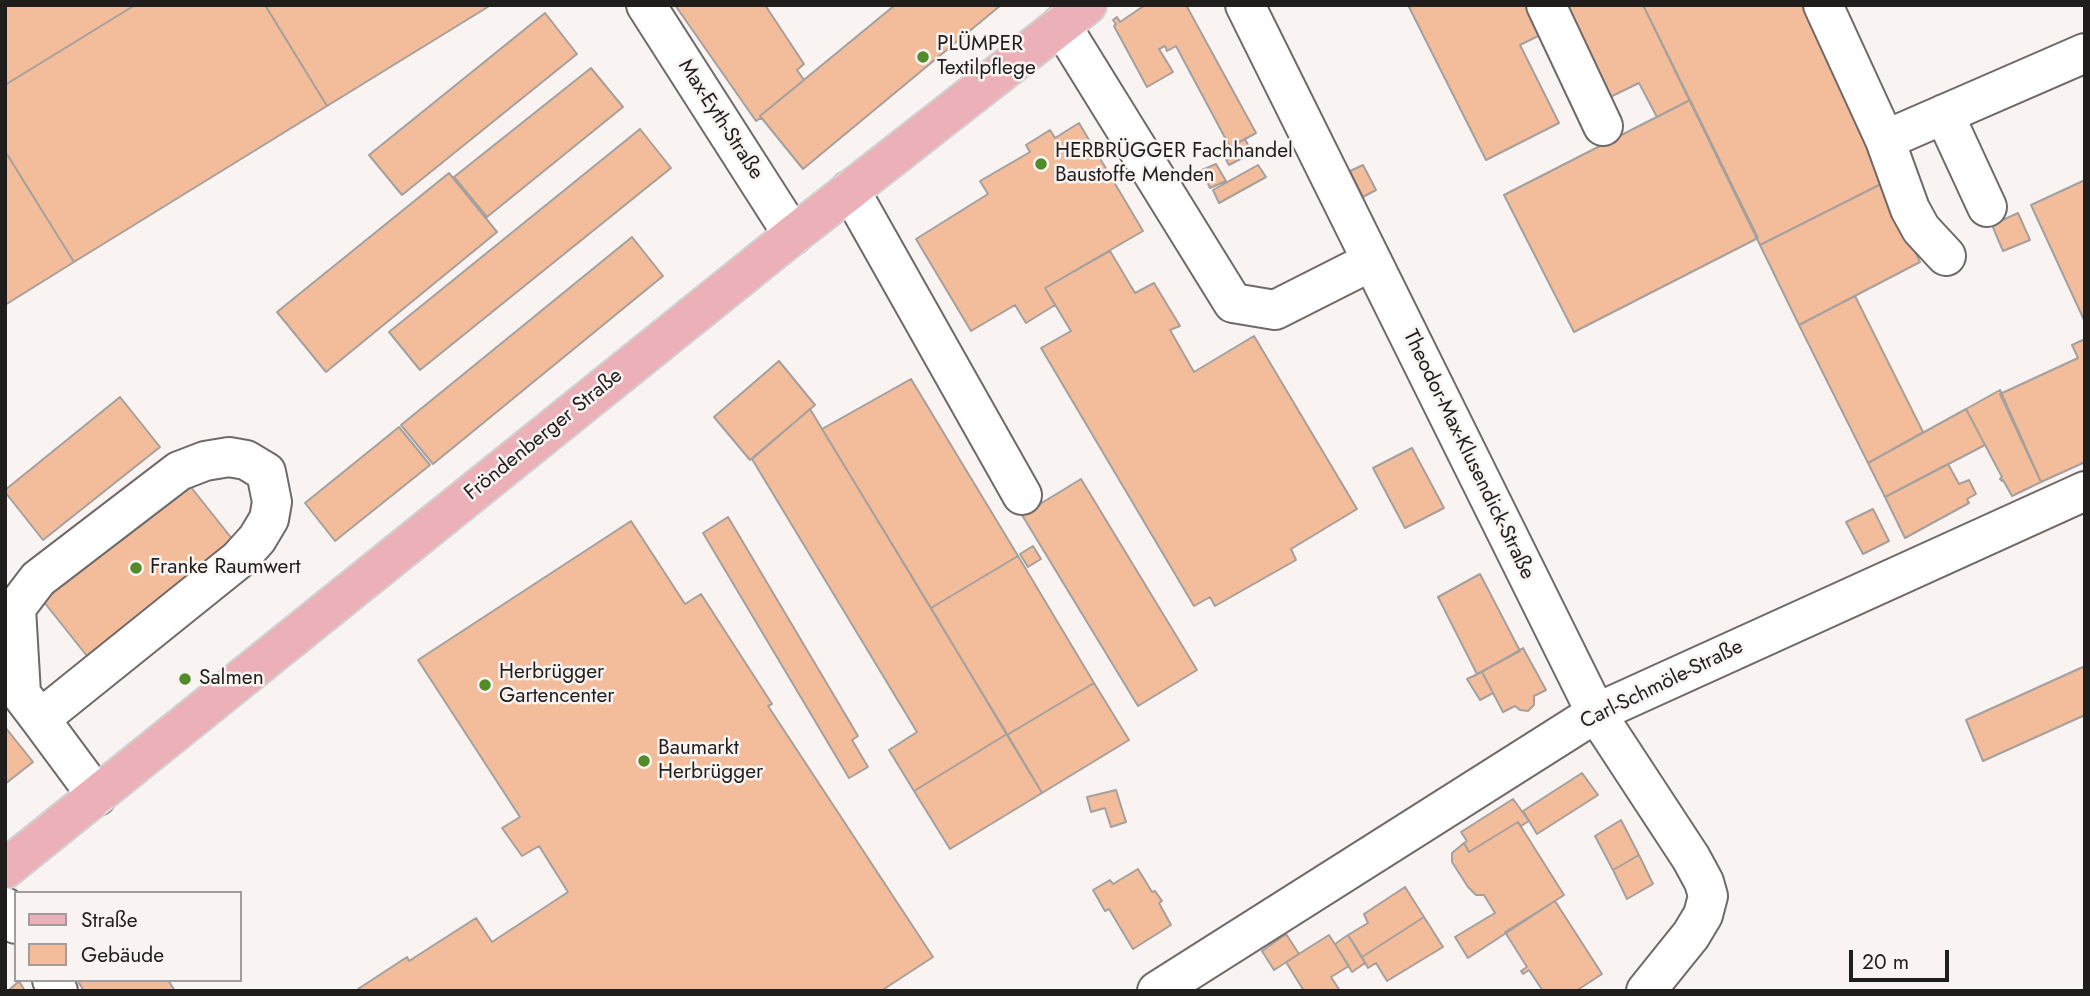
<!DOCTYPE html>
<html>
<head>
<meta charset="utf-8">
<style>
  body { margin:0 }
  #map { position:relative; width:2090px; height:996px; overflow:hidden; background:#f9f3f1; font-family:Jost,sans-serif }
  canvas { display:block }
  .frame { position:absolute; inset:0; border:7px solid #201d1d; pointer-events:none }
  .legend { position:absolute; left:14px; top:891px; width:228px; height:91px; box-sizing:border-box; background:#f9f3f1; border:2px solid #a29d9c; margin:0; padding:9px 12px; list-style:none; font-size:21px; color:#201d1d }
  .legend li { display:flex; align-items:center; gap:14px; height:35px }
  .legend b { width:35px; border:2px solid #a29d9c }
  .scale { position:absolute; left:1849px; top:950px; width:100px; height:32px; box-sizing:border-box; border:4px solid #201d1d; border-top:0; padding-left:9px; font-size:21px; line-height:24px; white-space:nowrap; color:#201d1d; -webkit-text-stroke:5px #f9f3f1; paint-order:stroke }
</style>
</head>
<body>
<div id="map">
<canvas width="2090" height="996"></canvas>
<div class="frame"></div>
<ul class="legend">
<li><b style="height:9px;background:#ecb0b9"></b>Straße</li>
<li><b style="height:19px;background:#f3bd9b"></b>Gebäude</li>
</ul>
<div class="scale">20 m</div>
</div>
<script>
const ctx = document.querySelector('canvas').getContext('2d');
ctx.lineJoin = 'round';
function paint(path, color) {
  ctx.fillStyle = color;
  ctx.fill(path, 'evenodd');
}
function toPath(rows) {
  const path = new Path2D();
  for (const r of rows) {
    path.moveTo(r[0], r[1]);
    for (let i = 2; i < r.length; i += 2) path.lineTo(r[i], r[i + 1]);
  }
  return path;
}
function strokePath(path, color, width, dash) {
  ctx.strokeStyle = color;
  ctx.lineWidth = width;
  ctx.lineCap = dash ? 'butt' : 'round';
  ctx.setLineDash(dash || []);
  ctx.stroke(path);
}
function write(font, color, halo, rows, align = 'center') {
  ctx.font = font + ' Jost,sans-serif';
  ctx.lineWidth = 5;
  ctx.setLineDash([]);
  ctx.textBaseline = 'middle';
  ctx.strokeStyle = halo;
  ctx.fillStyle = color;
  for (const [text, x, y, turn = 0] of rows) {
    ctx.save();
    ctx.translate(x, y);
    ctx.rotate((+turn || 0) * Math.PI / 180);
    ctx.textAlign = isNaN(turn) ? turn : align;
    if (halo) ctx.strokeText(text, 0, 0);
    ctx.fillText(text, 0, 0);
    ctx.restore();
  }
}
const building = toPath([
  [5,5,135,5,5,85,5,5],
  [135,5,265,5,327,106,74,262,5,151,5,85,135,5],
  [265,5,491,5,327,106,265,5],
  [675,5,765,5,804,64,797,70,804,80,760,116,761,118,756,121,675,5],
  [895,5,1001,5,803,169,760,116,895,5],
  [1145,5,1186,5,1256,133,1230,147,1176,46,1167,51,1165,46,1159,49,1173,72,1147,87,1114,26,1116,24,1113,20,1117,17,1120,22,1145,5],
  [1408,5,1530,5,1544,33,1520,45,1559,123,1486,160,1408,5],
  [1560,5,1643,5,1690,100,1657,117,1639,83,1608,98,1560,5],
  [1643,5,1802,5,1883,183,1760,245,1643,5],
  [545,13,577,54,402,195,369,155,545,13],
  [591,68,623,107,487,217,454,177,591,68],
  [1690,100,1758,238,1574,332,1504,195,1690,100],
  [1079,123,1143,231,1045,288,1055,305,1026,323,1015,305,971,331,916,239,988,194,980,181,1030,152,1026,145,1050,130,1055,138,1079,123],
  [640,129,671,168,420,370,389,332,640,129],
  [1245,139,1252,153,1229,165,1222,152,1245,139],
  [5,151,74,262,5,305,5,151],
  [1216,164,1226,181,1210,188,1202,170,1216,164],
  [1258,165,1266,177,1219,203,1213,190,1258,165],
  [1363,165,1376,190,1363,197,1350,171,1363,165],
  [449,173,497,232,326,372,277,312,449,173],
  [2085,180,2085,322,2031,205,2085,180],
  [1883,183,1920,262,1799,325,1760,245,1883,183],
  [2018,213,2030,240,2003,251,1992,225,2018,213],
  [632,237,663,276,433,464,401,425,632,237],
  [1110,251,1135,293,1154,283,1180,326,1170,330,1194,372,1254,336,1357,509,1291,549,1296,560,1215,606,1210,597,1194,606,1041,348,1071,331,1045,288,1110,251],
  [1855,296,1923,432,1868,463,1799,325,1855,296],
  [2085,339,2085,462,2041,482,2000,394,2078,358,2072,345,2085,339],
  [779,361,815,405,750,460,714,417,779,361],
  [911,379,1018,556,931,608,822,429,911,379],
  [2000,390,2041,482,2012,496,2003,480,2002,481,2000,479,2002,477,1966,409,2000,390],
  [120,397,160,447,43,540,5,492,5,490,120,397],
  [810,409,1007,734,914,791,889,750,917,732,752,459,810,409],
  [1966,409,1985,445,1885,497,1868,463,1966,409],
  [399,427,430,465,335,541,305,503,399,427],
  [1412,448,1444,508,1405,528,1373,468,1412,448],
  [1948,464,1959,484,1969,480,1976,494,1967,499,1969,503,1905,538,1885,497,1948,464],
  [1081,479,1197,670,1138,706,1022,515,1081,479],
  [186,481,233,540,87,656,40,597,186,481],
  [1873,509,1889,541,1863,554,1846,522,1873,509],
  [728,517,858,736,852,740,868,767,849,778,703,533,728,517],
  [631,521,685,604,701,594,772,704,768,706,933,957,881,991,358,991,358,989,407,957,409,961,476,918,492,942,568,892,539,846,522,856,502,828,520,817,418,660,631,521],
  [1033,546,1041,559,1028,567,1020,554,1033,546],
  [1018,556,1094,683,1007,735,931,608,1018,556],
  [1480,574,1520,651,1477,674,1438,597,1480,574],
  [1523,648,1546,690,1534,696,1534,705,1528,711,1520,710,1515,706,1503,712,1482,672,1523,648],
  [2085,666,2085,715,1983,761,1966,720,2085,666],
  [1482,672,1493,693,1480,700,1467,679,1482,672],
  [1094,683,1129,740,1042,793,1007,735,1094,683],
  [5,727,33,762,5,784,5,727],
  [1007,734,1042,793,950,849,914,791,1007,734],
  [1582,773,1598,795,1537,834,1523,811,1582,773],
  [1116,790,1126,822,1111,827,1105,808,1091,812,1087,797,1116,790],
  [1513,799,1529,821,1521,826,1518,822,1469,852,1464,843,1467,841,1461,832,1513,799],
  [1621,820,1639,855,1613,870,1595,836,1621,820],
  [1518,822,1564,895,1468,958,1455,937,1495,913,1484,895,1476,895,1468,887,1452,862,1452,853,1464,843,1469,852,1518,822],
  [1639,855,1653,884,1627,899,1613,870,1639,855],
  [1138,869,1152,892,1155,891,1162,901,1159,903,1171,925,1133,949,1109,909,1105,911,1093,890,1110,880,1113,884,1138,869],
  [1405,887,1424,917,1362,957,1348,935,1368,923,1364,914,1405,887],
  [1555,901,1602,974,1576,991,1543,991,1529,970,1523,974,1521,971,1527,967,1505,932,1555,901],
  [1424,917,1443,947,1387,981,1376,963,1368,968,1362,957,1424,917],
  [1286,934,1299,954,1274,970,1262,951,1286,934],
  [1329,935,1349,966,1331,977,1340,991,1304,991,1286,962,1329,935],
  [1348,935,1365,963,1352,972,1335,944,1348,935],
  [77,980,168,980,175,991,84,991,77,980],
  [19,981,25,991,8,991,19,981]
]);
const minor = toPath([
  [646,5,793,235],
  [1245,5,1596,713,1691,858,1704,882,1708,896,1703,915,1691,935,1646,991],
  [1546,5,1603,126],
  [1823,5,1885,140,1910,209,1921,229,1946,256],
  [1061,25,1233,303,1275,310,1372,261],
  [1944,114,1987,207],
  [1885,140,2085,53],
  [850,190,1022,495],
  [40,719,239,559,257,539,269,519,272,502,266,472,246,460,229,457,205,461,179,471,38,579,16,608,21,694,40,719,97,796],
  [5,907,16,924],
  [52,980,58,991],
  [1157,991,1596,713,2085,491]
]);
const major = toPath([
  [5,869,793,235,1087,5]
]);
const markers = [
  [923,57,7,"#528c2a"],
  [1041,164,7,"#528c2a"],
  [136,568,7,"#528c2a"],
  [185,679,7,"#528c2a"],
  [485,685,7,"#528c2a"],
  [644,761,7,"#528c2a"]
];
const poiNames = [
  ["PLÜMPER",937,45],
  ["Textilpflege",937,69],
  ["HERBRÜGGER Fachhandel",1055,152],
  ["Baustoffe Menden",1055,176],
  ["Franke Raumwert",150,568],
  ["Herbrügger",499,673],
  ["Gartencenter",499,697],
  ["Salmen",199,679],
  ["Baumarkt",658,749],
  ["Herbrügger",658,773]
];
const streetNames = [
  ["Max-Eyth-Straße",720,120,57],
  ["Fröndenberger Straße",544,435,-39],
  ["Theodor-Max-Klusendick-Straße",1468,455,64],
  ["Carl-Schmöle-Straße",1662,685,-26]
];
paint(building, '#f3bd9b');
strokePath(building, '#a5a09d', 2);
strokePath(minor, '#6f6a69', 42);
strokePath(major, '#d2d2d2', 42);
strokePath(minor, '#fff', 38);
strokePath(major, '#ecb0b9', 38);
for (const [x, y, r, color] of markers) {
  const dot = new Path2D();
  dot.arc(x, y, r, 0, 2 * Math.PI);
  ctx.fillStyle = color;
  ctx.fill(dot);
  strokePath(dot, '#f9f3f1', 2.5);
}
write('21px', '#201d1d', '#f9f3f1', poiNames, 'left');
write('21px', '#201d1d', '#f9f3f1', streetNames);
</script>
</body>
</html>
